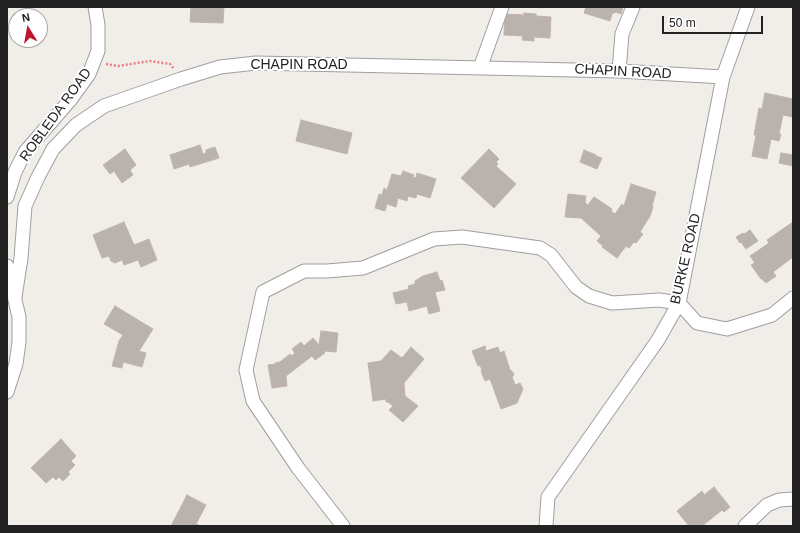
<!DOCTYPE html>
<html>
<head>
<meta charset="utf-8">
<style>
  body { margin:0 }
  #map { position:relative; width:800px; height:533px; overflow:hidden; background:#f1ede9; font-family:Arial,sans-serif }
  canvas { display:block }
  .frame { position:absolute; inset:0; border:8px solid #222; pointer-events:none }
  .north { position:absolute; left:8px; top:8px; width:40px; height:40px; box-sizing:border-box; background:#fff; border:1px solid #a7a7a7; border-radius:50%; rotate:349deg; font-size:11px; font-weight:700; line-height:16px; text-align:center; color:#222 }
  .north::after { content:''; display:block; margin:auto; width:14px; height:18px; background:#be152d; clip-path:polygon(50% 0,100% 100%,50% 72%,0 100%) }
  .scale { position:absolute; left:662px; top:16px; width:101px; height:18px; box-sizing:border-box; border:2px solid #222; border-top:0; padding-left:5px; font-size:12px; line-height:14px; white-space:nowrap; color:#222; -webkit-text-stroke:3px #fff; paint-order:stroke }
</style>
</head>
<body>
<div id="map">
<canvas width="800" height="533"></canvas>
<div class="frame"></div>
<div class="north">N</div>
<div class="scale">50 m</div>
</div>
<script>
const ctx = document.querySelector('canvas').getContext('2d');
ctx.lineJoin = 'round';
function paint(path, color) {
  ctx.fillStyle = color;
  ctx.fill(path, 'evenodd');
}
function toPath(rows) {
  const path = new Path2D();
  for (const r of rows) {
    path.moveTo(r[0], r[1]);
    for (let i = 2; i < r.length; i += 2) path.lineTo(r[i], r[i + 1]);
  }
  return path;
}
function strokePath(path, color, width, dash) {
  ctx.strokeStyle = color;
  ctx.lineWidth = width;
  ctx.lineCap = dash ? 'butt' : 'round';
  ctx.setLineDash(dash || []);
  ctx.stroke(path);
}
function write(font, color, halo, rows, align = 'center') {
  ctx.font = font + ' Arial,sans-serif';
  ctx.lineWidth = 4;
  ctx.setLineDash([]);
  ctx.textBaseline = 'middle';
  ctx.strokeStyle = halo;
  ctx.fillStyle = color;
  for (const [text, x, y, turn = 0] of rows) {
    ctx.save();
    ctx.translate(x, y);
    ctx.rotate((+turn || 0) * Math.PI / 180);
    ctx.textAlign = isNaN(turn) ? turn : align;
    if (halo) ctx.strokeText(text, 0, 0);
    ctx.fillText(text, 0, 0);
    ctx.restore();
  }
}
const building = toPath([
  [191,7,224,7,223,23,190,22,191,7],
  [586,7,623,7,621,14,616,12,612,14,610,21,584,13,586,7],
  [524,13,536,14,536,16,551,17,550,38,534,37,534,41,522,40,523,36,504,35,505,14,524,15,524,13],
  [765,93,793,99,793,117,783,115,779,134,781,134,779,141,771,139,767,159,752,156,756,135,754,135,759,108,762,109,765,93],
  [301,120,352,133,347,154,296,141,301,120],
  [200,145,203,154,206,153,206,150,215,147,219,158,190,167,189,164,174,169,170,155,200,145],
  [125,149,136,165,130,170,133,175,122,183,114,171,110,174,103,165,125,149],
  [489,149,499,159,496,162,498,164,496,166,516,184,494,208,461,178,489,149],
  [584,150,596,155,596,156,602,158,597,169,580,162,584,150],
  [781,153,793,155,793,166,779,163,781,153],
  [403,171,414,175,413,177,416,178,417,173,436,179,430,198,417,194,416,198,408,196,407,201,398,198,396,207,387,204,385,211,375,208,379,194,382,195,384,188,387,190,392,174,401,176,403,171],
  [631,184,656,192,652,206,653,207,650,216,640,232,643,234,636,243,634,242,629,248,626,246,617,258,602,247,603,246,597,241,601,236,581,218,565,217,568,194,586,196,585,203,588,205,594,197,612,209,611,211,615,214,622,204,624,206,631,184],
  [124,222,134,245,149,239,157,260,141,267,138,260,124,265,122,260,115,263,111,261,109,256,102,258,93,235,124,222],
  [793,222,793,257,773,272,776,276,766,283,762,279,761,279,751,265,755,263,750,256,769,243,767,240,793,222],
  [750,230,758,241,746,249,741,242,740,243,736,237,743,233,744,234,750,230],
  [437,272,440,281,442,280,445,290,435,292,440,311,429,314,427,306,409,311,407,302,396,304,393,293,409,289,408,286,415,284,415,281,423,276,437,272],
  [115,306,153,329,139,351,146,353,142,367,123,362,122,368,112,366,119,341,123,335,104,324,115,306],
  [321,331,338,333,336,352,323,351,325,353,315,360,312,356,286,376,287,386,272,388,268,365,275,364,275,363,280,362,290,354,291,356,295,353,292,349,301,342,304,346,313,338,319,345,321,331],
  [485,346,486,351,498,347,500,353,504,351,510,370,512,371,514,375,512,377,515,385,520,383,523,389,517,403,501,409,490,379,485,381,481,371,482,370,480,365,478,366,472,351,485,346],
  [411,347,424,359,404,383,405,396,418,406,403,422,389,410,393,406,388,402,386,402,386,399,373,401,368,363,381,361,391,350,402,358,411,347],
  [61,439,76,456,71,461,75,465,68,472,70,474,63,481,59,477,56,480,53,477,46,483,31,468,61,439],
  [714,487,730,507,724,512,722,510,702,526,689,526,677,511,702,491,704,495,714,487],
  [187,495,206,505,196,524,201,526,171,526,187,495]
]);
const path = toPath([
  [106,64,118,66,150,61,170,64,174,69]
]);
const minor = toPath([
  [480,68,502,7],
  [619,71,622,34,633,7],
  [7,197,15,172,25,152,71,99,89,74,98,51,98,25,95,7],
  [7,266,19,317,19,342,16,364,7,392],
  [15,297,21,258,25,206,38,177,53,149,76,125,104,106,181,79,220,67,256,63,619,71,723,77],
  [679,303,697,323,727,329,772,315,793,298],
  [343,526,298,468,253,401,246,370,263,292,304,271,327,271,363,268,434,239,462,237,540,248,551,255,576,287,589,296,612,303,659,300,679,303],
  [546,526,548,497,658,340,679,303,723,77,748,7],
  [745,526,767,505,779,500,793,499]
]);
const streetNames = [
  ["CHAPIN ROAD",299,65],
  ["CHAPIN ROAD",623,72,3],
  ["ROBLEDA ROAD",56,115,-54],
  ["BURKE ROAD",686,259,-77]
];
paint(building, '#bab2af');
strokePath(building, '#c1b3ad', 1);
strokePath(minor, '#9f9f9f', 15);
strokePath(path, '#ec7f83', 2.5, [2, 2]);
strokePath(minor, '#fff', 13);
write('14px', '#222', '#fff', streetNames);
</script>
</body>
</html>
